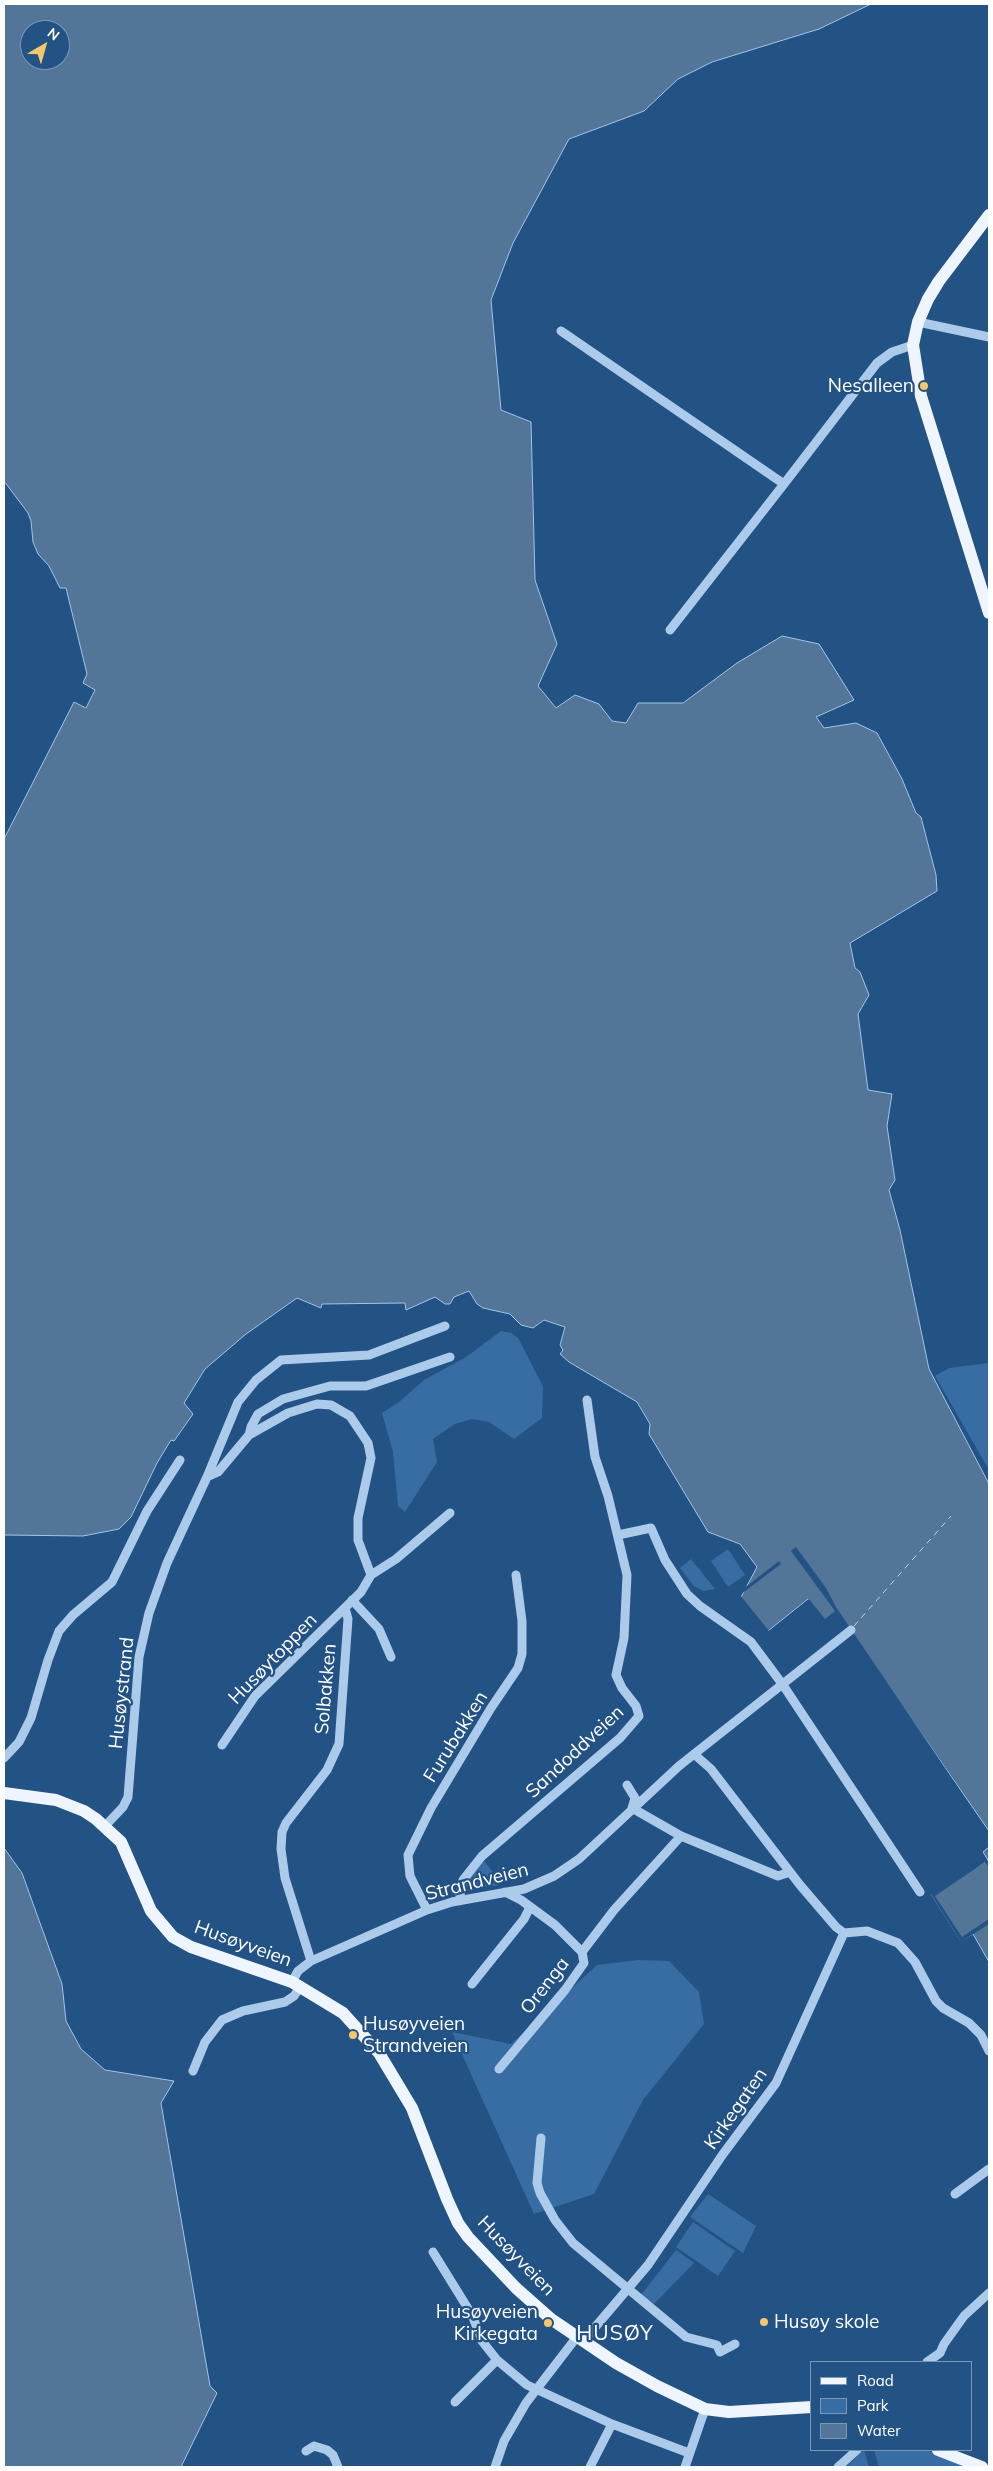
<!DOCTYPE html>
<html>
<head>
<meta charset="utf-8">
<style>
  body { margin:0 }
  #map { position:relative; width:993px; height:2471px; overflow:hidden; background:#235285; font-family:Mulish,sans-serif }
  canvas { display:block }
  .frame { position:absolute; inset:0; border:5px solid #fff; pointer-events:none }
  .legend { position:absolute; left:810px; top:2361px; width:162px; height:90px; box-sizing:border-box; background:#235285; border:1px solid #7b97b6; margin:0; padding:6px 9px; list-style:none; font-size:15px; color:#fff }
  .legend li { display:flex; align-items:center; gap:10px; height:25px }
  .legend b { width:25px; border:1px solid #7b97b6 }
  .north { position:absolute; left:20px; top:20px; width:50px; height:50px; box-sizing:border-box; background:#235285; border:1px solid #7b97b6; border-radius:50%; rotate:38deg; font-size:14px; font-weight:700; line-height:20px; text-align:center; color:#fff }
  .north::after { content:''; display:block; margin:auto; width:18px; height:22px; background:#f4c76e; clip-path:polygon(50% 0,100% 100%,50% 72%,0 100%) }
</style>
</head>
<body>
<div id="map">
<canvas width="993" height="2471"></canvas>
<div class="frame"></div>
<ul class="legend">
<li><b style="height:6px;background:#eff5fe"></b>Road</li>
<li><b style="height:14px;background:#376da2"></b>Park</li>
<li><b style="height:14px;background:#537598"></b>Water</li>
</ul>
<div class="north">N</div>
</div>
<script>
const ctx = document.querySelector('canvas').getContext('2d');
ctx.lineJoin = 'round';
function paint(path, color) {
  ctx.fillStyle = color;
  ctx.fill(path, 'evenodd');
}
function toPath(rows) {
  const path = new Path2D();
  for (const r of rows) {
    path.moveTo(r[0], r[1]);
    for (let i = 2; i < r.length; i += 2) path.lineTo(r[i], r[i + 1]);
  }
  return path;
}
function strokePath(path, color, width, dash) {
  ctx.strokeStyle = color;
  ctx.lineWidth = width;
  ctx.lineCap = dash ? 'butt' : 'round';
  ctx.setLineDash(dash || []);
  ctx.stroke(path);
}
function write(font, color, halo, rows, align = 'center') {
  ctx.font = font + ' Mulish,sans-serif';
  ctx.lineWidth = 4.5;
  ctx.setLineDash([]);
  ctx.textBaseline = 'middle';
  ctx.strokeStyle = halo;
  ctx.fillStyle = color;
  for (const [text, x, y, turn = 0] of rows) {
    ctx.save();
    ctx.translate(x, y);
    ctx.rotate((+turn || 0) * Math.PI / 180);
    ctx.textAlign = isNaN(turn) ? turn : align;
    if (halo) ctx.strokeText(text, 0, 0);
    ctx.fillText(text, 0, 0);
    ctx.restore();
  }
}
const green = toPath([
  [501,1331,511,1333,518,1338,543,1386,542,1418,514,1439,489,1422,472,1419,455,1424,433,1439,437,1462,405,1512,398,1506,393,1452,382,1413,399,1402,424,1380,466,1357],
  [989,1363,989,1470,935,1376,949,1368],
  [728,1549,745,1575,728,1587,711,1561],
  [691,1559,715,1589,703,1591,694,1586,680,1568],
  [484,1861,494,1873,499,1885,477,1888,468,1879],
  [638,1960,669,1961,699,1992,704,2024,643,2100,594,2194,534,2214,452,2032,511,2044,597,1965],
  [708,2194,756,2226,743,2253,690,2217],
  [693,2222,735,2251,718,2276,676,2247],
  [676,2250,694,2263,654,2304,641,2295],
  [864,2450,869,2467,846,2467],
  [874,2450,927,2450,969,2467,879,2467]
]);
const water = toPath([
  [4,4,871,4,819,29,712,62,678,79,644,111,569,139,513,243,491,300,501,410,531,422,535,580,557,644,538,686,556,708,575,695,599,704,612,721,626,723,638,703,683,703,737,663,782,636,819,644,854,700,816,717,824,728,856,723,877,733,902,779,916,813,921,817,936,875,937,891,850,943,855,968,860,972,869,995,858,1014,868,1090,892,1094,887,1126,895,1180,889,1190,900,1230,929,1369,989,1484,989,1831,837,1612,825,1621,808,1599,768,1631,740,1599,757,1567,740,1544,708,1532,649,1434,650,1424,637,1402,569,1362,560,1354,563,1350,560,1345,565,1327,544,1320,533,1328,521,1325,510,1314,483,1308,477,1304,469,1291,454,1297,450,1304,445,1304,435,1297,406,1310,405,1303,322,1304,321,1308,297,1298,246,1334,205,1369,184,1403,193,1414,174,1441,171,1440,157,1463,131,1517,119,1529,83,1536,4,1535,4,839,74,702,86,708,95,690,83,683,87,674,66,588,60,588,49,566,38,554,33,542,31,521,28,513,4,481,4,4],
  [30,30,60,30,60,60,30,60,30,30],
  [989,1847,989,1962,973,1934,961,1941,931,1894,988,1860,983,1852,989,1847],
  [4,1848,22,1873,62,1984,66,2021,81,2049,105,2070,174,2081,161,2103,210,2386,217,2393,181,2467,4,2467,4,1848]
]);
const pier = toPath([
  [796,1547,826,1588,836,1607,989,1833,837,1615,824,1623,808,1602,767,1633,738,1600,738,1597,743,1589,779,1561,781,1564,740,1595,769,1631,809,1599,825,1619,835,1611,791,1551],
  [989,1844,981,1851,989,1863,989,1867,985,1862,935,1896,962,1937,989,1919,989,1924,961,1942,930,1893,985,1859,981,1851]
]);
const ferry = toPath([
  [854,1626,951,1516]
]);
const minor = toPath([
  [918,322,989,337],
  [561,331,784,484,877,363,892,352,913,345],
  [670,630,784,484],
  [207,1477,218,1472,249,1435,251,1427,258,1414,283,1399,330,1386,366,1386,450,1357],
  [618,1535,651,1528,665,1560,687,1594,700,1606,751,1642,783,1685,920,1892],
  [371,1575,396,1559,450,1513],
  [352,1600,379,1629,391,1657],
  [222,1745,255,1696,361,1592,371,1575,358,1540,358,1518,371,1458,368,1443,350,1416,331,1405,317,1404,288,1413,249,1435],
  [694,1754,711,1769,800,1885,836,1927,844,1933,867,1931,898,1943,915,1962,936,2001,943,2008,969,2023,981,2035,989,2051],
  [4,1758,19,1742,31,1718,48,1660,59,1631,73,1615,112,1582,147,1511,180,1460],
  [627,1785,635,1798,632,1808,681,1836],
  [106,1825,123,1807,128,1797,139,1657,149,1613,167,1563,207,1477,238,1402,256,1380,281,1360,369,1355,445,1326],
  [459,1901,463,1880,482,1856,620,1738,639,1716,636,1706,622,1688,616,1675,624,1638,627,1575,608,1496,595,1457,587,1400],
  [427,1910,410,1876,408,1855,431,1808,491,1708,518,1668,522,1654,522,1621,516,1575],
  [582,1952,614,1910,681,1836,778,1876,790,1872],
  [311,1961,285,1878,281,1849,282,1832,286,1823,327,1770,339,1744,348,1619,345,1608],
  [292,1982,298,1971,311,1961,427,1910,452,1902,524,1889,554,1876,579,1859,679,1766,851,1630],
  [472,1984,524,1919,530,1907],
  [499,2069,565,1990,584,1963,582,1952,555,1925,521,1900,505,1892],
  [193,2071,205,2042,222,2020,243,2011,285,2002,294,1996,301,1986],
  [541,2138,537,2183,540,2193,555,2220,573,2243,686,2337,717,2345,720,2352,735,2344],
  [955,2194,989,2169],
  [433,2252,472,2315,482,2341,497,2360],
  [927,2362,940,2353,944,2344,964,2316,989,2293],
  [455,2402,497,2360,527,2385,612,2424,590,2467],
  [612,2424,689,2453],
  [306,2451,314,2446,327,2450,333,2455,338,2467],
  [495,2467,504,2441,526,2403,576,2338,585,2339,648,2265,723,2154,776,2083,844,1933],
  [685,2467,705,2409],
  [838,2467,857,2450]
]);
const major = toPath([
  [989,215,939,281,928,299,918,322,913,345,921,396,989,613],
  [4,1793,56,1800,84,1811,96,1819,121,1842,151,1911,173,1937,191,1947,292,1982,343,2013,379,2053,412,2108,447,2199,458,2223,468,2237,516,2288,551,2319,616,2363,657,2386,705,2409,729,2412,812,2407],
  [938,2450,982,2467]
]);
const markers = [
  [924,386,5,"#f4c76e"],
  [353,2035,5,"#f4c76e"],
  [764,2322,5,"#f4c76e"],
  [548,2323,5,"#f4c76e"]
];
const poiNames = [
  ["Nesalleen",914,386],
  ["Husøyveien",363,2024,"left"],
  ["Strandveien",363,2046,"left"],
  ["Husøyveien",538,2312],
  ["Kirkegata",538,2334],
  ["Husøy skole",774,2322,"left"]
];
const streetNames = [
  ["Husøytoppen",273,1659,-46],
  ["Solbakken",326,1689,-85],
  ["Husøystrand",122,1693,-84],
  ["Furubakken",456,1737,-58],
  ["Sandoddveien",575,1752,-43],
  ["Strandveien",477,1882,-14],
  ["Husøyveien",243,1944,20],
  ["Orenga",545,1986,-52],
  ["Kirkegaten",736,2109,-55],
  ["Husøyveien",516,2256,46]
];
const quarterNames = [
  ["HUSØY",615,2334]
];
paint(green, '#376da2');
paint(water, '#537598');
strokePath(water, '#a0c6ea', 1);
paint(pier, '#235285');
strokePath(ferry, '#b7d4f0', 1, [6, 5]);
strokePath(minor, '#accae9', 9);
strokePath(major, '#eff5fe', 12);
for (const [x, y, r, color] of markers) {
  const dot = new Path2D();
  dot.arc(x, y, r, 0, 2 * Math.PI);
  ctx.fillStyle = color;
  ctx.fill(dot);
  strokePath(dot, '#235285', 2);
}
write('19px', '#fff', '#235285', poiNames, 'right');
write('19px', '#fff', '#235285', streetNames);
ctx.letterSpacing = '1px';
write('21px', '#fff', '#235285', quarterNames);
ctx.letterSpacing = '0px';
</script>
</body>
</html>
